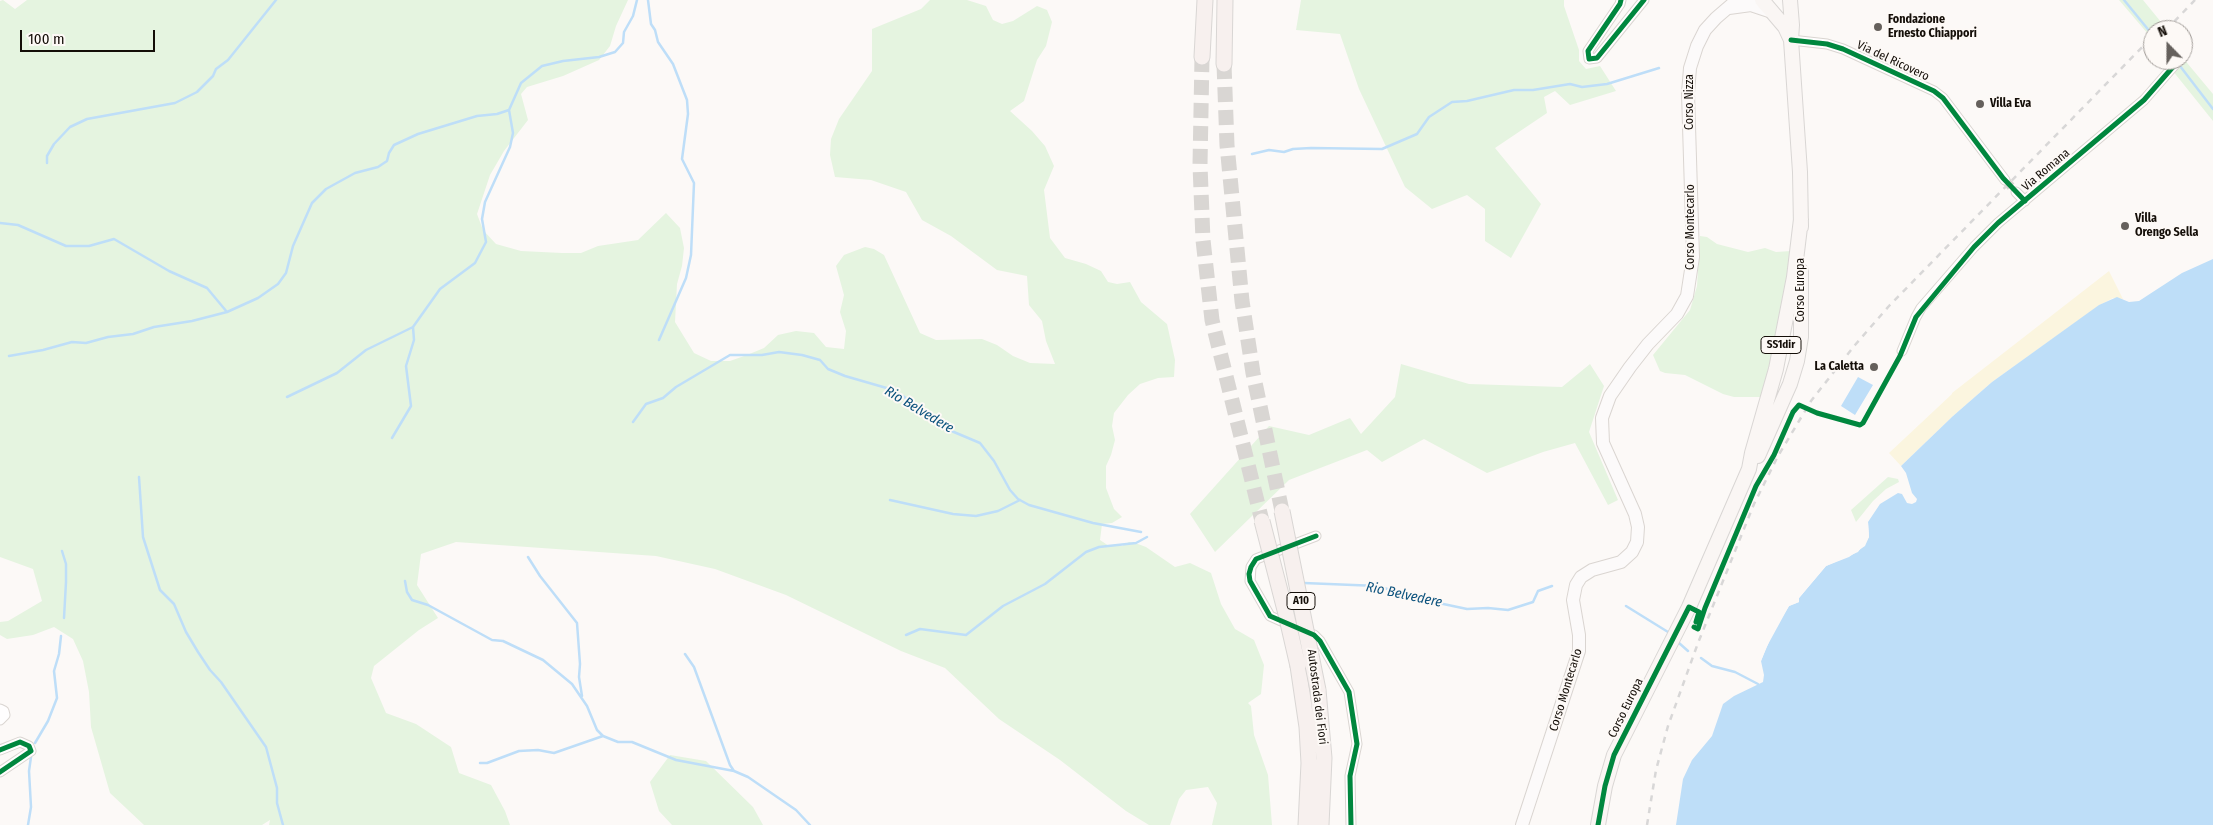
<!DOCTYPE html>
<html>
<head>
<meta charset="utf-8">
<style>
  body { margin:0 }
  #map { position:relative; width:2213px; height:825px; overflow:hidden; background:#fcf9f7; font-family:"Fira Sans Condensed",sans-serif }
  canvas { display:block }
  .north { position:absolute; left:2143px; top:20px; width:50px; height:50px; box-sizing:border-box; background:#fdf9f6; border:1px solid #a09b97; border-radius:50%; rotate:338deg; font-size:14px; font-weight:700; line-height:20px; text-align:center; color:#140e08 }
  .north::after { content:''; display:block; margin:auto; width:18px; height:22px; background:#65605c; clip-path:polygon(50% 0,100% 100%,50% 72%,0 100%) }
  .scale { position:absolute; left:20px; top:30px; width:135px; height:22px; box-sizing:border-box; border:2px solid #140e08; border-top:0; padding-left:6px; font-size:15px; line-height:18px; white-space:nowrap; color:#140e08; -webkit-text-stroke:4px #fdf9f6; paint-order:stroke }
</style>
</head>
<body>
<div id="map">
<canvas width="2213" height="825"></canvas>
<div class="north">N</div>
<div class="scale">100 m</div>
</div>
<script>
const ctx = document.querySelector('canvas').getContext('2d');
ctx.lineJoin = 'round';
function paint(path, color) {
  ctx.fillStyle = color;
  ctx.fill(path, 'evenodd');
}
function toPath(rows) {
  const path = new Path2D();
  for (const r of rows) {
    path.moveTo(r[0], r[1]);
    for (let i = 2; i < r.length; i += 2) path.lineTo(r[i], r[i + 1]);
  }
  return path;
}
function strokePath(path, color, width, dash) {
  ctx.strokeStyle = color;
  ctx.lineWidth = width;
  ctx.lineCap = dash ? 'butt' : 'round';
  ctx.setLineDash(dash || []);
  ctx.stroke(path);
}
function write(font, color, halo, rows, align = 'center') {
  ctx.font = font + ' "Fira Sans Condensed",sans-serif';
  ctx.lineWidth = 4;
  ctx.setLineDash([]);
  ctx.textBaseline = 'middle';
  ctx.strokeStyle = halo;
  ctx.fillStyle = color;
  for (const [text, x, y, turn = 0] of rows) {
    ctx.save();
    ctx.translate(x, y);
    ctx.rotate((+turn || 0) * Math.PI / 180);
    ctx.textAlign = isNaN(turn) ? turn : align;
    if (halo) ctx.strokeText(text, 0, 0);
    ctx.fillText(text, 0, 0);
    ctx.restore();
  }
}
const green = toPath([
  [3,0,15,9,27,0,628,0,616,26,610,46,599,60,563,76,527,87,521,94,528,120,504,151,490,175,477,214,483,230,496,244,521,251,562,253,581,253,598,246,638,240,666,213,680,228,684,248,682,266,677,284,675,322,694,353,711,361,730,361,747,355,764,348,778,335,796,331,814,333,826,347,844,349,846,331,840,312,844,295,836,266,844,255,865,247,874,249,884,255,920,333,936,340,982,339,997,345,1013,356,1030,363,1055,364,1046,341,1042,321,1029,305,1027,276,997,270,951,236,922,220,906,192,871,180,835,177,830,155,831,139,839,119,872,71,872,29,921,9,930,0,967,0,986,6,993,20,1002,24,1013,21,1037,6,1047,10,1052,22,1046,46,1037,60,1024,101,1010,111,1032,131,1045,146,1054,166,1044,190,1050,238,1065,258,1086,264,1101,271,1108,282,1117,284,1130,282,1141,302,1167,324,1175,360,1174,377,1158,378,1140,384,1128,395,1114,413,1112,426,1115,440,1111,455,1106,466,1106,488,1114,509,1122,517,1112,523,1102,524,1100,540,1109,546,1122,546,1129,542,1138,544,1146,547,1175,567,1190,563,1211,573,1221,604,1235,629,1254,640,1264,665,1261,694,1248,703,1251,706,1254,735,1268,775,1272,825,1212,825,1217,803,1208,787,1186,790,1179,799,1170,825,1149,825,1126,811,1060,760,999,719,945,668,901,651,786,595,715,569,656,556,456,542,421,554,417,585,438,618,419,630,374,666,371,678,386,713,416,724,451,747,459,773,491,785,505,811,510,825,269,825,270,820,262,825,144,825,110,793,91,727,89,692,83,661,73,639,54,627,33,635,7,639,0,635,0,622,8,621,42,601,33,569,0,557,0,1],
  [1301,0,1564,0,1564,6,1579,50,1579,61,1586,69,1600,66,1616,91,1570,105,1555,91,1544,97,1547,113,1495,148,1541,204,1511,258,1485,241,1485,209,1467,195,1432,209,1405,187,1359,89,1340,34,1296,30],
  [2119,0,2143,0,2161,22,2148,34],
  [2183,58,2213,94,2213,121,2164,60,2183,60],
  [1700,236,1707,237,1717,244,1748,252,1765,248,1776,252,1791,251,1788,273,1764,397,1734,397,1723,394,1685,375,1665,373,1660,371,1653,355,1690,310,1697,286],
  [1401,364,1469,384,1562,387,1590,364,1604,386,1589,432,1618,500,1608,505,1575,443,1543,452,1487,473,1424,439,1382,462,1367,450,1289,480,1215,552,1190,514,1269,426,1309,435,1350,418,1361,434,1395,397],
  [1888,477,1898,479,1899,482,1886,489,1873,501,1856,522,1851,510],
  [670,755,706,761,753,807,763,825,672,825,659,811,650,782]
]);
const sand = toPath([
  [2109,271,2123,299,2113,298,2100,305,1992,382,1953,416,1901,466,1889,453,1952,394,1952,393]
]);
const water = toPath([
  [2213,259,2213,825,1676,825,1683,779,1692,760,1712,736,1723,704,1734,696,1763,682,1764,675,1761,661,1766,648,1789,606,1799,602,1799,598,1826,566,1858,552,1869,537,1868,522,1880,504,1898,493,1902,494,1907,503,1912,504,1916,502,1917,499,1912,493,1906,473,1901,466,1953,416,1992,382,2099,305,2117,297,2129,302,2139,301,2182,273],
  [1858,377,1873,385,1855,415,1841,406]
]);
const pier = toPath([
  [1865,522,1868,522,1869,537,1865,546,1849,557,1826,566,1799,598,1799,602,1789,606,1774,630,1761,661,1760,658,1764,647,1787,604,1797,600,1813,576,1825,564,1848,555,1863,544,1866,536]
]);
const stream = toPath([
  [648,0,651,24,655,30,658,42,673,64,687,100,688,114,682,159,694,183,691,255,686,278,659,340],
  [2124,0,2151,33],
  [2180,66,2213,109],
  [1252,154,1269,150,1284,152,1293,149,1311,148,1382,149,1417,134,1429,117,1452,102,1467,101,1514,90,1533,90,1570,84,1582,87,1607,84,1659,68],
  [47,163,47,156,54,144,70,127,87,119,175,103,197,92,213,76,216,69,228,60,276,0],
  [0,223,18,225,66,246,89,246,114,239,169,271,207,288,227,312],
  [9,356,43,350,72,342,86,343,108,337,133,334,154,327,192,321,227,312,258,298,278,284,286,273,293,246,312,203,326,189,355,173,378,167,387,161,389,153,394,145,418,134,477,116,497,114,509,110],
  [287,397,337,373,366,350,413,327,440,289,475,263,486,242,482,219,485,202,510,147,513,133,509,110,521,83,542,66,563,61,599,57,615,52,623,43,624,32,633,16,637,0],
  [633,422,646,404,663,398,676,387,730,355,762,355,779,352,802,355,820,360,828,369,845,376,890,389,903,396,942,427,980,443,994,461,1010,490,1018,499,1029,505,1093,523,1141,532],
  [392,438,411,406,406,366,414,340,413,327],
  [139,477,143,537,160,590,174,604,186,632,198,652,210,670,221,682,266,747,277,788,277,803,283,825],
  [890,500,953,514,976,516,998,511,1020,500],
  [62,551,66,564,66,582,64,618],
  [528,557,540,576,577,623,580,664,579,677,582,696],
  [405,581,407,592,412,600,428,605,492,640,503,641,543,660,572,684,587,706,597,730,603,736,618,742,632,742,676,760,734,771,748,777,796,810,810,825],
  [1304,583,1378,586,1415,598,1467,609,1488,608,1508,610,1533,602,1538,591,1552,586],
  [1626,606,1668,632],
  [906,635,920,629,966,635,1003,606,1045,584,1086,552,1099,547,1136,543,1147,537],
  [1679,643,1688,651],
  [685,654,694,667,730,765,734,771],
  [1701,658,1712,666,1735,672,1758,684],
  [35,743,48,721,57,698,54,671,59,654,61,636],
  [480,763,487,763,519,751,538,750,554,753,603,736],
  [28,825,31,807,29,771,31,757]
]);
const streetTunnel = toPath([
  [2005,180,2016,192]
]);
const highwayTunnel = toPath([
  [1202,57,1200,165,1203,240,1212,320,1262,521],
  [1224,64,1227,145,1242,301,1253,373,1282,511]
]);
const street = toPath([
  [1621,0,1620,4,1588,51,1589,59,1597,58,1644,0],
  [1791,40,1827,44,1843,49,1934,91,1943,98,2005,180],
  [2183,55,2183,54],
  [2016,192,2025,201],
  [1902,351,1916,317,1921,308,1974,247,1998,223,2144,100,2179,60],
  [1290,625,1270,616,1250,581,1251,567,1256,559,1316,536],
  [1304,631,1314,635,1320,641,1349,692,1357,744,1350,776,1351,825],
  [0,709,4,711,5,715,0,720],
  [0,750,20,742,29,746,31,751,0,772]
]);
const secondary = toPath([
  [1729,8,1751,5,1769,11],
  [1522,825,1579,651,1579,635,1573,600,1576,585,1581,577,1592,570,1621,562,1632,552,1637,542,1638,527,1635,514,1603,443,1602,418,1610,396,1630,367,1648,344,1677,314,1687,296,1693,257,1688,93,1690,68,1697,46,1705,30,1716,18,1737,0]
]);
const primary = toPath([
  [1762,0,1785,27,1791,40],
  [1790,0,1792,25,1791,40,1800,172,1801,227],
  [1758,456,1790,384,1797,361,1801,337,1801,271],
  [1598,825,1605,786,1614,755,1689,607,1749,469,1752,453,1776,369,1794,277,1801,219]
]);
const highway = toPath([
  [1202,57,1205,0],
  [1224,64,1225,0],
  [1298,666,1307,727,1309,763,1306,825],
  [1318,690,1324,758,1321,825]
]);
const rail = toPath([
  [2166,30,2195,0],
  [1647,825,1656,770,1668,726,1698,643,1754,504,1778,456,1811,401,1855,345,1889,306,2153,36]
]);
const highwayBridge = toPath([
  [1282,511,1318,690],
  [1262,521,1286,614,1298,666]
]);
const cycleway = toPath([
  [1621,0,1620,4,1588,51,1589,59,1597,58,1644,0],
  [1791,40,1827,44,1843,49,1934,91,1943,98,2003,178,2025,201],
  [1316,536,1256,559,1251,567,1249,574,1250,581,1270,616,1314,635,1320,641,1349,692,1357,744,1350,776,1351,825],
  [1694,627,1698,629,1705,608,1756,486,1774,455,1793,412,1799,405,1817,413,1860,425,1863,423,1900,356,1916,317,1974,247,1998,223,2144,100,2179,60],
  [0,750,20,742,29,746,31,751,0,772],
  [1598,825,1605,786,1614,755,1689,607,1699,612,1696,622]
]);
const markers = [
  [1878,27,5,"#65605c"],
  [1980,104,5,"#65605c"],
  [2125,226,5,"#65605c"],
  [1874,367,5,"#65605c"]
];
const shields = [
  [1781,345,40],
  [1301,601,28]
];
const shieldNames = [
  ["SS1dir",1781,345],
  ["A10",1301,601]
];
const poiNames = [
  ["Fondazione",1888,20],
  ["Ernesto Chiappori",1888,34],
  ["Villa Eva",1990,104],
  ["Villa",2135,219],
  ["Orengo Sella",2135,233],
  ["La Caletta",1864,367,"right"]
];
const streetNames = [
  ["Via del Ricovero",1893,61,25],
  ["Corso Nizza",1690,102,-90],
  ["Via Romana",2046,170,-40],
  ["Corso Montecarlo",1691,227,-90],
  ["Corso Europa",1801,290,-90],
  ["Corso Montecarlo",1566,690,-73],
  ["Autostrada dei Fiori",1317,697,83],
  ["Corso Europa",1626,708,-64]
];
const waterNames = [
  ["Rio Belvedere",919,410,31],
  ["Rio Belvedere",1404,595,12]
];
paint(green, '#e5f4e0');
paint(sand, '#fbf5df');
paint(water, '#bedef8');
paint(pier, '#fcf9f7');
strokePath(stream, '#bedef8', 2.5);
strokePath(streetTunnel, '#d9d6d3', 9, [9, 4.5]);
strokePath(highwayTunnel, '#d9d6d3', 15, [15, 8]);
strokePath(street, '#dad5d1', 11);
strokePath(secondary, '#dad5d1', 14);
strokePath(primary, '#d9d6d4', 16);
strokePath(highway, '#d9d6d4', 17);
strokePath(street, '#fffefe', 9);
strokePath(secondary, '#fcfafa', 12);
strokePath(primary, '#faf6f4', 14);
strokePath(highway, '#f7f0ee', 15);
strokePath(rail, '#d8d7d7', 2.5, [6, 6]);
strokePath(highwayBridge, '#d9d6d4', 17, []);
strokePath(highwayBridge, '#f7f0ee', 15);
strokePath(cycleway, '#00873e', 5);
for (const [x, y, r, color] of markers) {
  const dot = new Path2D();
  dot.arc(x, y, r, 0, 2 * Math.PI);
  ctx.fillStyle = color;
  ctx.fill(dot);
  strokePath(dot, '#fdf9f6', 2);
}
for (const [x, y, w] of shields) {
  const box = new Path2D();
  box.roundRect(x - w / 2, y - 8.5, w, 17, 4);
  ctx.fillStyle = '#fdf9f6';
  ctx.fill(box);
  strokePath(box, '#140e08', 1);
}
write('bold 11px', '#140e08', null, shieldNames);
write('bold 12px', '#140e08', '#fdf9f6', poiNames, 'left');
write('12px', '#140e08', '#fdf9f6', streetNames);
write('italic 14px', '#0d537e', '#fdf9f6', waterNames);
</script>
</body>
</html>
